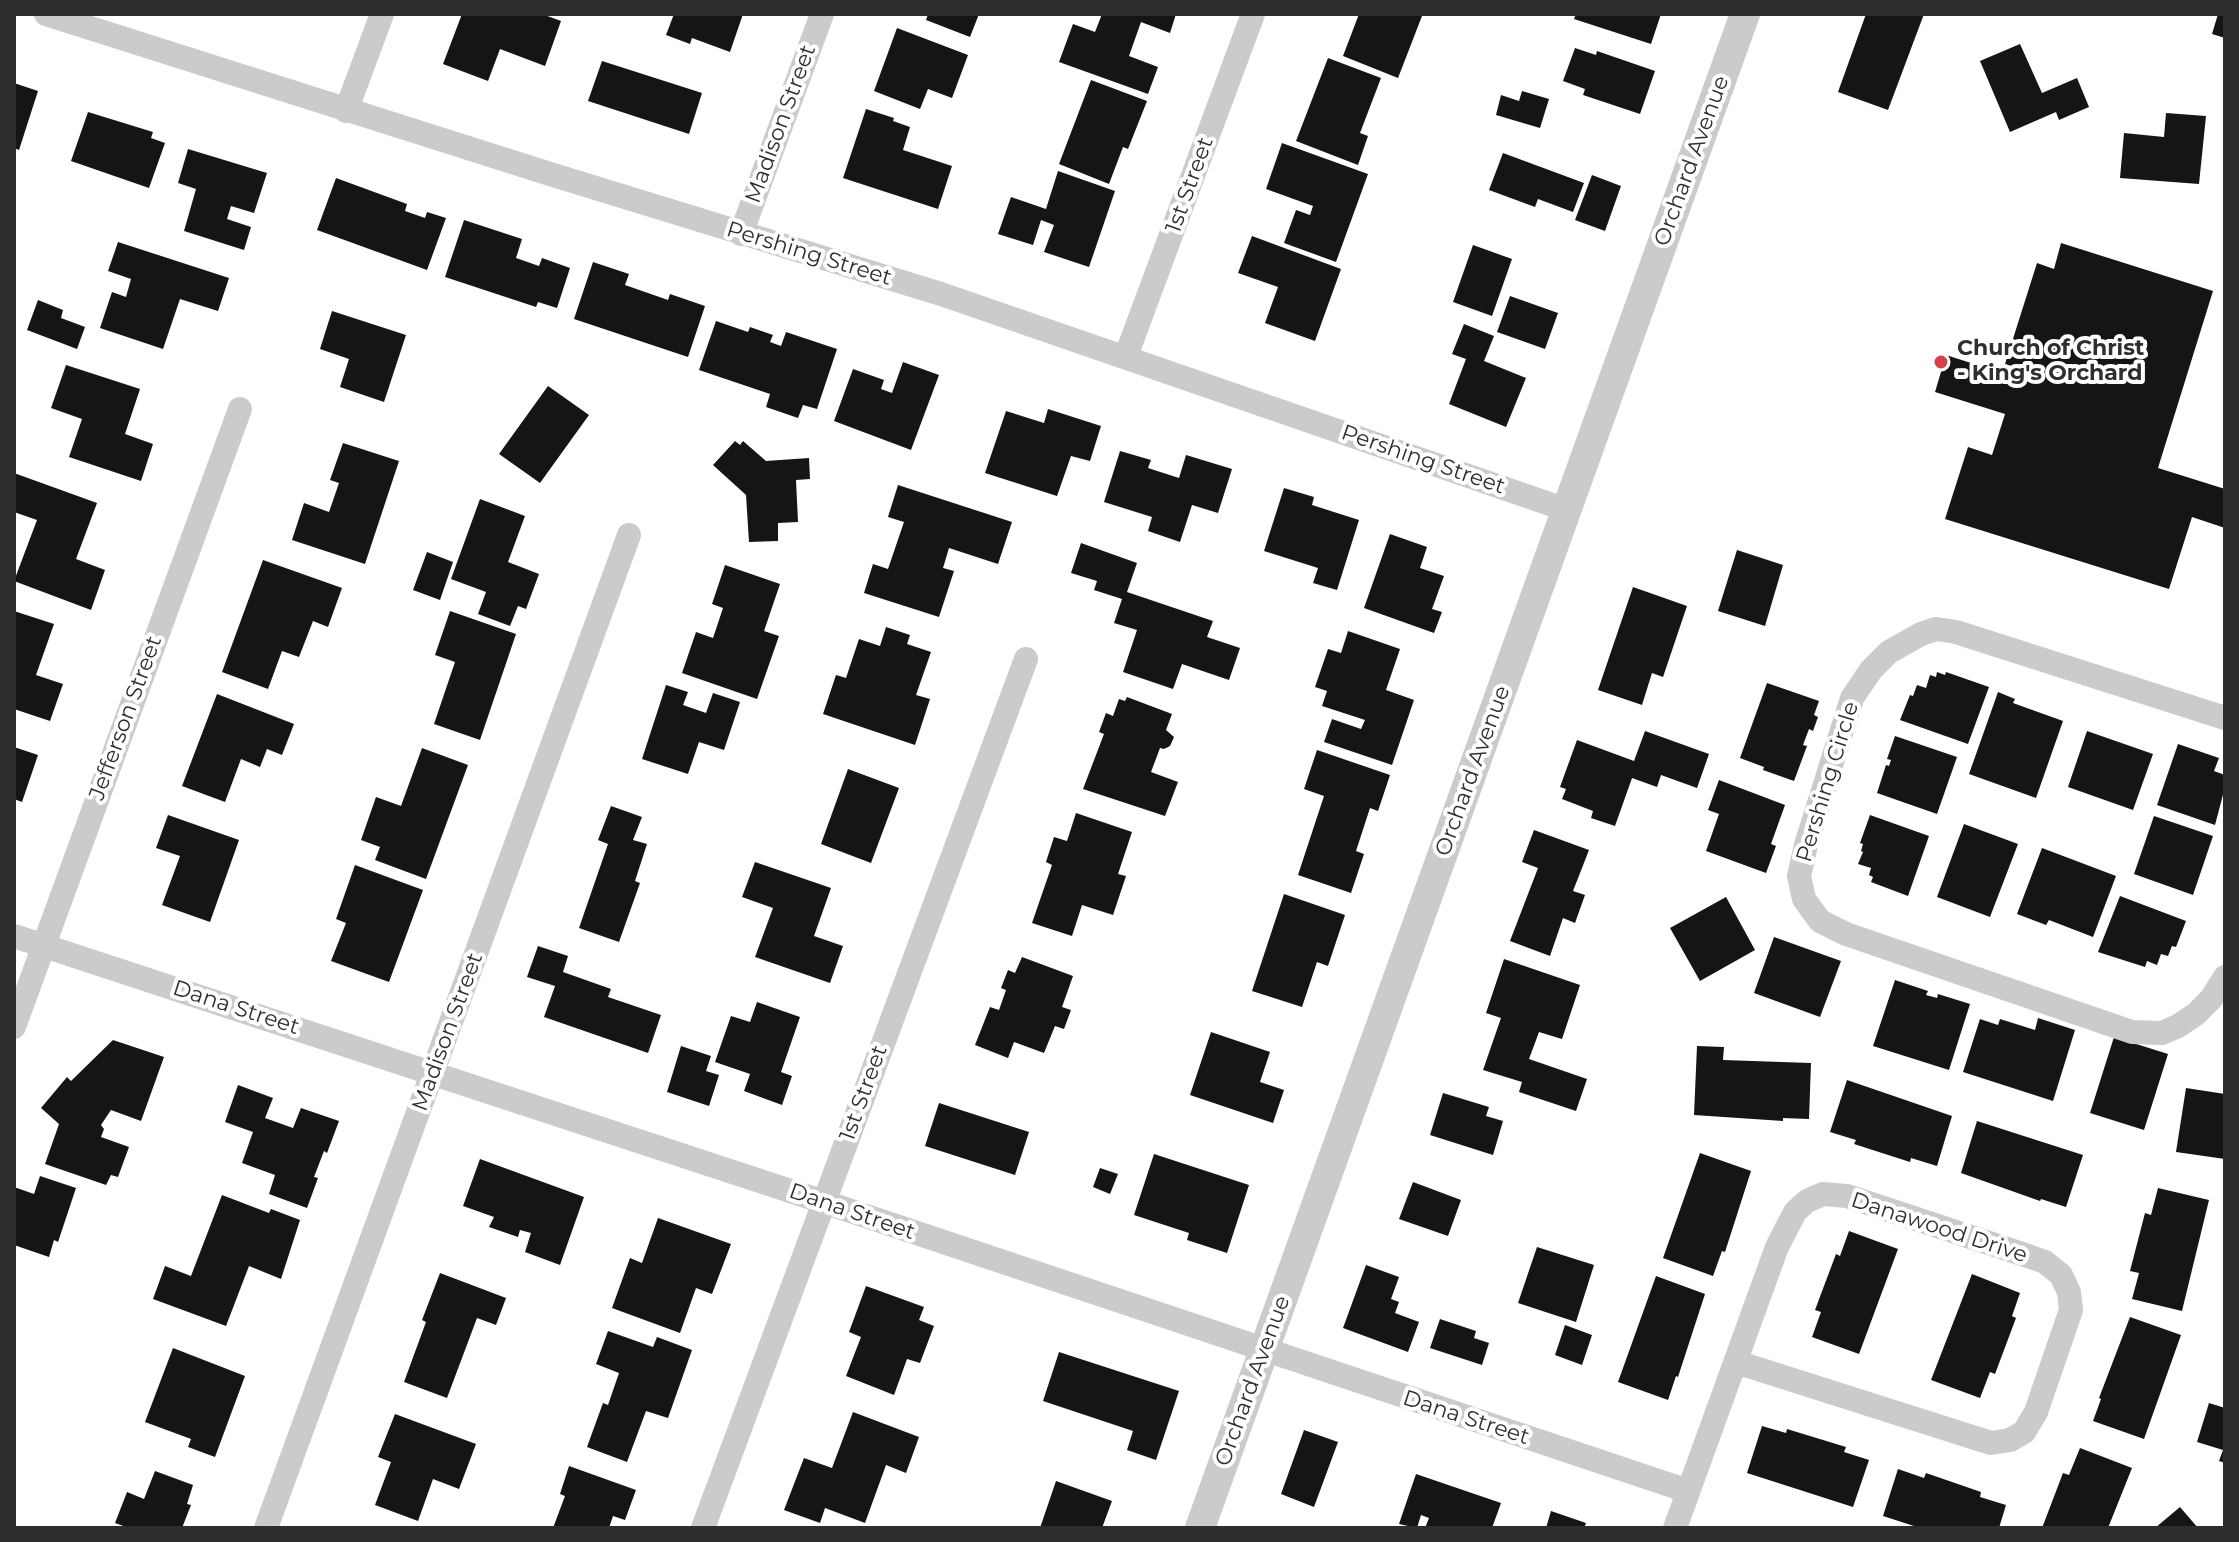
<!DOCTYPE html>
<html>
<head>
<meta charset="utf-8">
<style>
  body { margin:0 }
  #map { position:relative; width:2239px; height:1542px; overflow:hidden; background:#fff; font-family:Montserrat,sans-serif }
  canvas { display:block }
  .frame { position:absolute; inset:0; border:16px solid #2e2e2e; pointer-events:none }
</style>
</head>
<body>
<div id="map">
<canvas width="2239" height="1542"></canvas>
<div class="frame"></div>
</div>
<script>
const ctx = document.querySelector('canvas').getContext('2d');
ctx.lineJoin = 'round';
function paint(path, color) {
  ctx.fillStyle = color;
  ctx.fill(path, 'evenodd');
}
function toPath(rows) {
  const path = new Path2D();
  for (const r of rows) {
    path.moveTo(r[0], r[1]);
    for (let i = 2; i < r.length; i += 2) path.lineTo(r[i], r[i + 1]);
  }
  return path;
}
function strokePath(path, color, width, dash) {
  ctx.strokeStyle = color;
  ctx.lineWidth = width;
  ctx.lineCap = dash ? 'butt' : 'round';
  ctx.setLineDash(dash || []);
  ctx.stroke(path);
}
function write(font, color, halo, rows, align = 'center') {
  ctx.font = font + ' Montserrat,sans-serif';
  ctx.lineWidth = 8;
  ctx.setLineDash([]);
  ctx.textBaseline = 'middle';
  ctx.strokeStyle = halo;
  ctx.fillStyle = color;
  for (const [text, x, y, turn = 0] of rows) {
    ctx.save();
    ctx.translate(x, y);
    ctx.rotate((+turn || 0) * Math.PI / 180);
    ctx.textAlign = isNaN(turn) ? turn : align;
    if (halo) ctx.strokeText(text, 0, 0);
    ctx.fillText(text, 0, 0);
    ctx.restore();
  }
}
const building = toPath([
  [462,14,542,14,561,21,545,66,500,49,488,81,443,64],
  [674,14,692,15,743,14,730,52,692,38,690,44,666,35],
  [928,14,979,14,970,37,926,20],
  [1102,14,1176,14,1170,33,1141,22,1129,56,1158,67,1148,94,1059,62,1073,24,1095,32],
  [1359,14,1416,14,1422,16,1398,78,1343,56],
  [1576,14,1661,14,1651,44,1574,19],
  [1866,14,1924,14,1888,110,1838,92],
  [2218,14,2225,14,2225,38,2212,34],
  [897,28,968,55,952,98,928,89,920,109,874,91],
  [2020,44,2042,93,2077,78,2089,107,2059,120,2056,112,2010,132,1980,61],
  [1575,48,1596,55,1597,51,1655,71,1640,114,1583,95,1585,89,1563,81],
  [1328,58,1381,78,1360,133,1368,136,1358,165,1296,141],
  [602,61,702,93,689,134,588,101],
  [1091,80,1147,101,1128,149,1123,147,1109,184,1059,164],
  [14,83,38,91,19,150,14,148],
  [1522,91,1549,99,1540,128,1496,115,1501,95,1519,101],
  [866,109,894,118,893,121,910,127,903,150,952,166,938,209,843,178],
  [88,112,153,132,151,138,165,143,149,188,71,161],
  [2166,113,2206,116,2199,184,2120,178,2124,133,2164,137],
  [1282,143,1368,174,1336,262,1284,243,1296,210,1310,215,1313,206,1266,189],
  [188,149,267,173,254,213,231,206,227,219,251,227,244,250,184,231,196,189,178,183],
  [1503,153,1584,183,1573,212,1538,199,1535,207,1489,190],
  [1058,171,1115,191,1089,267,1044,252,1054,225,1041,220,1033,245,998,234,1011,197,1046,209],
  [1592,175,1621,186,1605,231,1575,220],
  [336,178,407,204,405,211,425,218,427,212,446,218,427,270,317,230],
  [464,220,522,239,516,258,539,266,542,258,570,268,557,308,538,302,536,307,445,277],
  [1252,236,1341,269,1315,341,1265,323,1278,287,1238,273],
  [118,242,229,278,218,311,180,299,163,349,100,328,112,292,126,297,131,279,108,271],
  [2061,243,2213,291,2158,468,2225,489,2225,528,2192,517,2169,589,1945,519,1968,447,1992,455,2005,414,1935,392,1946,355,2018,378,2021,369,2005,364,2037,263,2054,269],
  [1473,245,1512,259,1492,316,1453,302],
  [593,262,629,274,625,285,668,300,670,294,705,306,688,357,574,319],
  [1510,296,1558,313,1545,349,1497,332],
  [38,300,63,310,61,318,85,327,77,349,27,330],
  [332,311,406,335,384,402,340,387,349,359,320,349],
  [716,321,748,332,750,327,773,335,770,342,781,346,786,332,837,349,817,409,803,405,798,418,766,407,770,394,699,370],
  [1464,324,1494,336,1484,361,1526,378,1506,427,1449,404,1466,359,1452,354],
  [903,362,939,375,911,450,834,421,853,369,884,380,881,389,892,393],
  [66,365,140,389,125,434,153,444,141,481,69,457,82,419,51,408],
  [548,386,589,415,540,483,499,454],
  [1048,409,1101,426,1090,461,1071,456,1057,496,985,473,1006,411,1044,423],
  [735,441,740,445,743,441,766,461,809,458,810,479,796,480,798,522,778,523,778,541,749,542,746,495,713,465],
  [343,443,399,461,365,564,292,540,304,503,329,512,339,483,330,480],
  [1120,451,1151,460,1148,468,1179,478,1186,455,1232,469,1218,513,1192,505,1180,542,1148,531,1152,517,1104,502],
  [14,473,97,503,76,559,105,570,91,610,14,581,37,520,14,512],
  [898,485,1012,522,998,564,949,548,943,568,954,571,939,617,864,593,873,564,888,569,904,522,888,517],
  [1284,488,1314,497,1312,505,1359,520,1337,590,1313,583,1318,568,1264,551],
  [480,499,525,516,508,562,539,574,526,609,518,606,510,626,478,614,486,592,451,579],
  [1390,534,1427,547,1420,568,1444,576,1432,609,1442,612,1434,633,1364,608],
  [1081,543,1137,563,1127,592,1213,621,1207,637,1240,648,1229,680,1182,664,1173,689,1123,672,1137,630,1114,623,1122,599,1094,590,1097,581,1071,573],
  [1737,550,1783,565,1765,626,1718,611],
  [427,552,453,562,440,600,413,590],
  [263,560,342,588,328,627,313,621,299,657,282,651,268,689,222,672],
  [725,565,780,584,764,631,779,636,757,699,682,673,696,632,713,638,723,608,712,604],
  [1633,587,1687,606,1663,677,1652,673,1642,705,1598,690],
  [14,611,54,624,36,675,63,684,50,721,14,709],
  [450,611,516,634,480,740,434,724,455,662,435,655],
  [886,627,910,635,907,644,931,652,916,695,930,699,915,745,823,714,836,675,846,678,859,639,880,646],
  [1348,631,1400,649,1386,690,1414,700,1392,765,1324,742,1332,719,1361,729,1365,720,1322,706,1327,691,1315,687,1328,649,1341,653],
  [1937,672,1945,675,1946,672,1989,687,1968,744,1900,720,1910,695,1913,696,1917,685,1926,688,1930,675,1936,677],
  [1767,683,1819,701,1814,715,1818,717,1813,731,1809,729,1803,745,1807,746,1794,781,1763,770,1764,767,1740,758],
  [666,685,688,692,683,705,706,713,713,693,740,702,724,750,699,742,688,774,642,759],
  [1998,692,2015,699,2013,703,2063,721,2036,798,1969,774],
  [217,694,294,724,282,755,267,749,260,767,241,759,225,802,182,786],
  [1127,697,1172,714,1166,730,1174,737,1170,746,1164,749,1160,748,1151,772,1178,782,1165,816,1083,789,1104,734,1099,732,1106,713,1113,716,1119,699,1125,701],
  [1645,731,1709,754,1697,788,1661,775,1657,787,1632,778,1615,826,1591,818,1593,811,1562,799,1566,789,1560,787,1577,740,1634,761],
  [2087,731,2153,754,2133,810,2068,787],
  [1895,736,1957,757,1937,814,1877,793,1886,765,1889,766,1891,760,1887,759],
  [2178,744,2219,758,2214,771,2225,775,2225,787,2215,825,2157,805],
  [14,747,38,755,22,802,14,799],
  [422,748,468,765,426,879,375,860,380,847,361,840,376,797,401,806],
  [1317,750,1390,775,1378,811,1370,808,1356,851,1364,854,1351,893,1298,875,1324,796,1304,789],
  [848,769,899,788,871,863,821,844],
  [1719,780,1785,805,1771,844,1776,846,1766,873,1706,851,1719,814,1708,810],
  [611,806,642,817,633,840,647,844,635,881,640,883,619,942,579,928,608,844,598,840],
  [1076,813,1132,832,1118,874,1126,876,1113,915,1082,905,1072,936,1032,923,1052,865,1046,862,1054,837,1067,841],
  [168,815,239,840,210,922,162,905,180,856,156,848],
  [1870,815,1929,836,1908,896,1871,882,1873,877,1869,875,1871,868,1858,864,1863,852,1861,851,1863,844,1860,843],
  [2154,816,2213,836,2193,895,2134,874],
  [1964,824,2018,844,1990,917,1937,897],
  [1534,830,1589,850,1573,891,1585,895,1575,923,1563,918,1550,956,1510,941,1538,868,1522,862],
  [2042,848,2116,876,2093,937,2049,920,2046,925,2017,914],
  [755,862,831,888,814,936,843,946,830,983,755,957,773,908,742,897],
  [355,865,423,890,389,982,331,961,346,923,336,919],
  [1284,894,1345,915,1328,966,1317,962,1302,1007,1252,991],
  [2120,896,2186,921,2176,947,2172,946,2168,956,2161,954,2157,965,2147,961,2145,967,2098,952],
  [1726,897,1755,950,1700,981,1670,928],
  [1774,937,1841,961,1820,1017,1754,993],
  [538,946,568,956,563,972,611,989,608,997,661,1015,648,1053,544,1017,555,986,527,977],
  [1022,957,1073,976,1062,1007,1071,1010,1064,1029,1055,1026,1044,1053,1014,1042,1008,1058,975,1045,990,1007,999,1010,1006,990,1001,988,1008,970,1015,973],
  [1504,959,1580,985,1562,1039,1539,1032,1529,1059,1587,1079,1576,1111,1519,1092,1522,1082,1483,1070,1501,1018,1486,1013],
  [1895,980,1928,991,1926,995,1937,998,1938,994,1970,1004,1949,1070,1873,1046],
  [757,1002,800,1017,781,1072,792,1076,782,1105,744,1091,750,1074,715,1062,731,1016,750,1022],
  [2038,1018,2075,1030,2053,1101,1963,1072,1980,1019,1998,1025,2000,1019,2035,1030],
  [1211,1032,1270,1052,1260,1082,1284,1090,1273,1123,1190,1095],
  [2114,1037,2168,1054,2144,1130,2090,1113],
  [113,1040,164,1057,141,1121,111,1110,101,1125,104,1129,101,1137,129,1147,118,1177,111,1175,106,1185,45,1164,59,1124,41,1108,67,1077,71,1081],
  [681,1046,711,1056,706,1071,719,1075,709,1106,667,1092],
  [1697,1046,1724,1047,1723,1060,1811,1063,1809,1119,1783,1118,1783,1121,1694,1115],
  [1847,1080,1952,1116,1937,1166,1911,1158,1910,1162,1854,1144,1856,1140,1830,1132],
  [238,1085,273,1098,265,1118,293,1128,301,1108,339,1121,327,1153,324,1151,314,1177,318,1178,307,1208,269,1194,275,1175,242,1163,253,1132,225,1122],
  [2186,1088,2225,1094,2225,1159,2176,1152],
  [1443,1093,1489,1107,1486,1116,1503,1121,1493,1155,1430,1135],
  [939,1103,1029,1132,1015,1175,925,1146],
  [1977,1121,2083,1155,2066,1207,2041,1199,2040,1201,1961,1173],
  [1700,1153,1751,1171,1725,1252,1722,1251,1713,1276,1663,1258],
  [1154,1154,1249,1185,1227,1253,1187,1240,1189,1233,1134,1215],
  [480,1159,584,1197,560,1265,525,1252,531,1233,520,1230,518,1237,489,1227,494,1217,463,1206],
  [1100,1168,1118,1174,1110,1194,1093,1187],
  [40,1176,76,1188,58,1242,54,1240,49,1257,14,1245,14,1187,34,1194],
  [1413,1182,1461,1200,1448,1236,1399,1219],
  [2158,1188,2209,1200,2182,1311,2132,1299,2139,1273,2130,1271,2145,1213,2151,1215],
  [222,1195,269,1213,271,1209,300,1220,281,1279,249,1266,226,1326,153,1299,165,1266,191,1276],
  [658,1218,731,1244,712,1294,696,1288,680,1333,612,1308,630,1258,642,1263],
  [1849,1231,1898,1249,1859,1354,1812,1337,1821,1312,1815,1310,1836,1254,1840,1256],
  [1537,1247,1594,1265,1576,1322,1518,1303],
  [1366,1265,1399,1277,1391,1299,1399,1302,1395,1313,1419,1322,1408,1352,1343,1328],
  [440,1273,506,1298,496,1325,477,1318,447,1398,404,1382,426,1322,422,1320],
  [1972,1274,2020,1293,2012,1316,2016,1318,1995,1374,1990,1372,1980,1398,1931,1380],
  [1656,1276,1705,1294,1678,1377,1676,1376,1668,1400,1618,1382],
  [866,1286,924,1307,919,1320,934,1326,920,1363,907,1359,894,1395,846,1376,861,1337,849,1332],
  [2130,1317,2181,1335,2144,1439,2093,1421,2101,1399,2099,1398],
  [1440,1319,1476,1331,1474,1338,1489,1343,1482,1365,1430,1348],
  [1565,1325,1592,1335,1582,1365,1555,1355],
  [608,1331,653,1347,657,1337,692,1350,668,1418,646,1411,627,1462,587,1447,603,1403,608,1405,619,1373,596,1364],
  [173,1348,245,1376,215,1457,188,1447,191,1439,145,1422],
  [1059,1352,1179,1391,1156,1460,1127,1450,1133,1431,1043,1401],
  [2209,1403,2225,1408,2225,1463,2219,1461,2223,1450,2197,1442],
  [853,1412,919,1437,906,1473,886,1465,865,1523,825,1508,820,1523,784,1510,804,1458,832,1468],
  [395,1414,476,1444,459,1489,433,1479,418,1521,375,1505,391,1462,378,1457],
  [1762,1426,1786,1433,1787,1429,1846,1447,1844,1452,1869,1460,1853,1507,1747,1473],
  [1304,1430,1338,1442,1314,1507,1281,1494],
  [2080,1448,2132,1468,2108,1528,2042,1528,2063,1473,2069,1475],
  [569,1466,636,1490,625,1520,613,1516,609,1528,553,1528,565,1496,560,1494],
  [1898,1469,1924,1478,1926,1473,1981,1492,1980,1497,2006,1505,1999,1528,1920,1528,1883,1516],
  [155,1471,193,1485,187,1504,191,1505,182,1528,129,1528,115,1523,127,1492,144,1499],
  [1416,1474,1501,1503,1492,1528,1425,1528,1429,1518,1421,1515,1417,1528,1399,1524],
  [1056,1481,1112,1501,1102,1528,1040,1528],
  [2180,1507,2198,1528,2155,1528],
  [1551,1511,1586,1523,1584,1528,1546,1528]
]);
const minor = toPath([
  [46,14,550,174,941,294,1567,510],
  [346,111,382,14],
  [741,234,822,14],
  [1126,356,1253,14],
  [2225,718,1956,632,1936,629,1921,634,1889,652,1871,670,1852,698,1806,845,1799,876,1804,899,1820,921,1846,934,2132,1032,2162,1033,2178,1026,2196,1014,2211,999,2225,977],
  [14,936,824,1202,1688,1491],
  [14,1027,240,409],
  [266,1528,629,535],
  [703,1528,1026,659],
  [1675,1528,1777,1247,1795,1212,1807,1201,1823,1194,1847,1196,2025,1255,2045,1262,2061,1275,2069,1292,2071,1310,2036,1412,2024,1432,2010,1440,1991,1443,1736,1362]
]);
const tertiary = toPath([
  [1200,1528,1745,14]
]);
const markers = [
  [1941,362,8,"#d63f4b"]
];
const streetNames = [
  ["Madison Street",781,124,-70],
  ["Orchard Avenue",1692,161,-70],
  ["1st Street",1190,185,-70],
  ["Pershing Street",809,254,17],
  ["Pershing Street",1423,460,19],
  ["Jefferson Street",126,718,-70],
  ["Orchard Avenue",1473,771,-70],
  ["Pershing Circle",1828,782,-73],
  ["Dana Street",236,1008,18],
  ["Madison Street",448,1032,-70],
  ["1st Street",864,1093,-70],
  ["Dana Street",852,1212,19],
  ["Danawood Drive",1939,1228,18],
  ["Orchard Avenue",1253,1381,-70],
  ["Dana Street",1466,1418,18]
];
const poiNames = [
  ["Church of Christ",1957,349],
  ["- King's Orchard",1957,374]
];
paint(building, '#151515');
strokePath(minor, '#cbcbcb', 24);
strokePath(tertiary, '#cbcbcb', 30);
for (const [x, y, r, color] of markers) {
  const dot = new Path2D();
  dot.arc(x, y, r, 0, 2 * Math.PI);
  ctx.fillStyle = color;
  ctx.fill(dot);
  strokePath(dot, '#fff', 3);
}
write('22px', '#2e2e2e', '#fff', streetNames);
write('bold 22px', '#2e2e2e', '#fff', poiNames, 'left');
</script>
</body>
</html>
